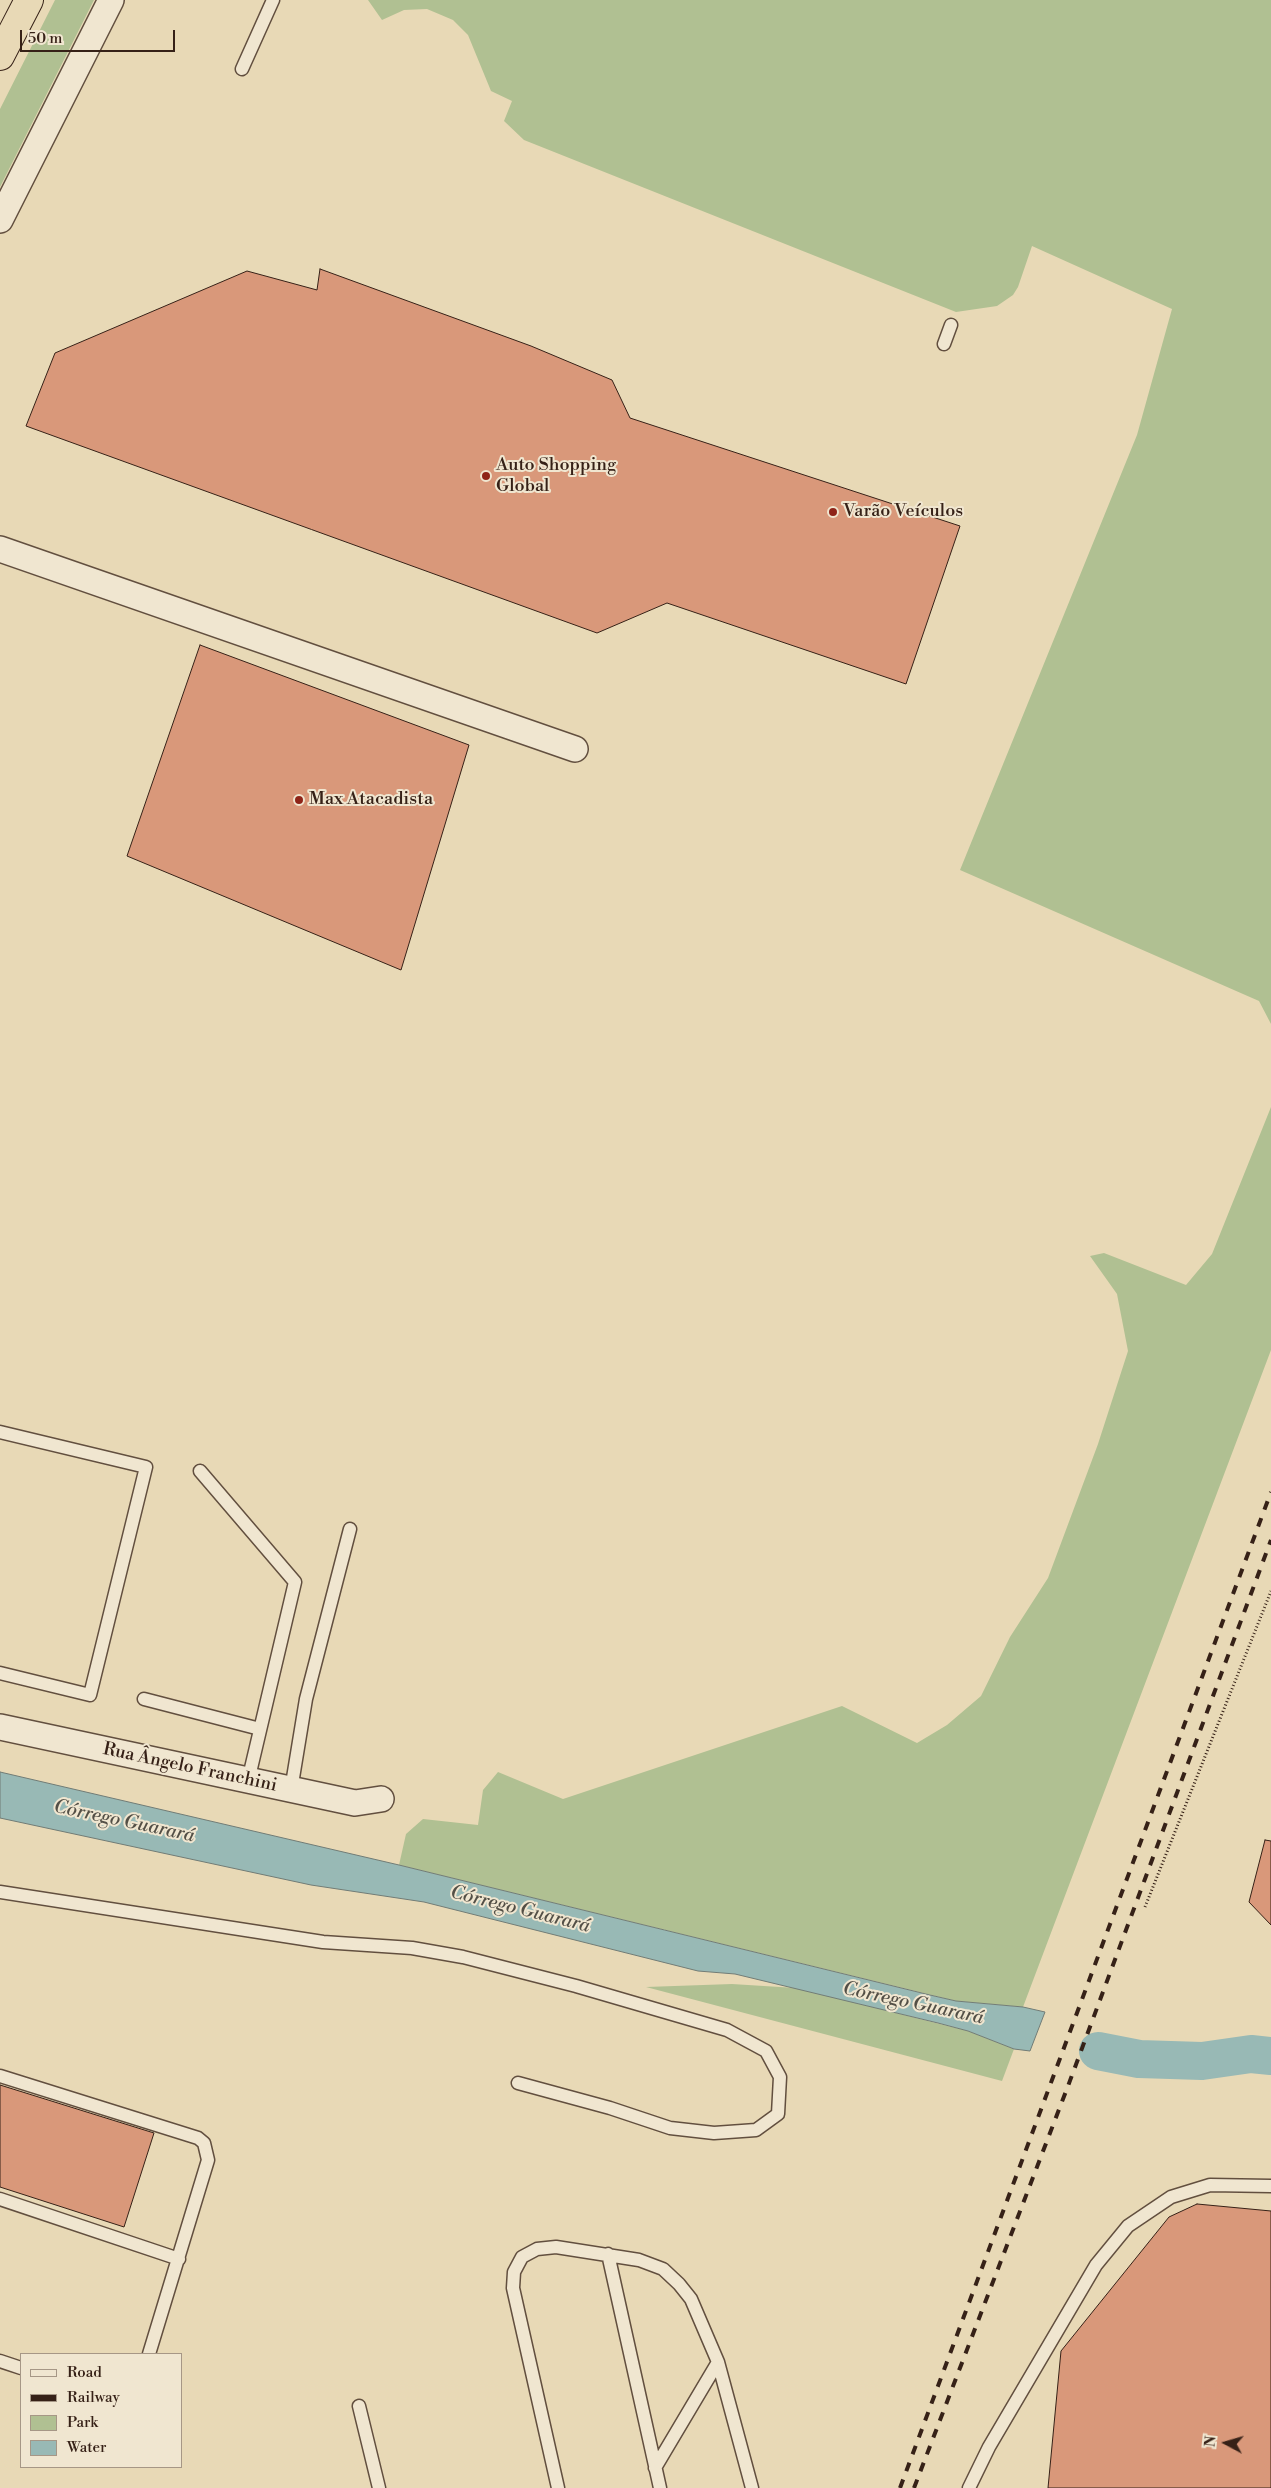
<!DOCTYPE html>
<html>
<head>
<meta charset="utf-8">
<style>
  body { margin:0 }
  #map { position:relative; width:1271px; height:2488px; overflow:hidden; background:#e8d9b6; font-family:"Libre Bodoni",serif }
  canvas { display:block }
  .legend { position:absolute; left:20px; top:2353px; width:162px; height:115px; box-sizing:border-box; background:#f0e6d0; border:1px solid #a69786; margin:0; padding:6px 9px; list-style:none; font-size:15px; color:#362117 }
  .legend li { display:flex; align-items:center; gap:10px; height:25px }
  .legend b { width:25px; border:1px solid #a69786 }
  .north { position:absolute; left:1201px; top:2418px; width:50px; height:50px; -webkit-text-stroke:4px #f0e6d0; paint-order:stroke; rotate:276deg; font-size:14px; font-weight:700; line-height:20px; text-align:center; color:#362117 }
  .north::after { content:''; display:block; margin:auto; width:18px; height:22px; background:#362117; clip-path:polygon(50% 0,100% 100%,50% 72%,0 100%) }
  .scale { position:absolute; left:20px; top:30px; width:155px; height:22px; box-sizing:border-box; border:2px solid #362117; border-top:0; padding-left:6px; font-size:15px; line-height:18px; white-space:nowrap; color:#362117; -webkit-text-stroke:4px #f0e6d0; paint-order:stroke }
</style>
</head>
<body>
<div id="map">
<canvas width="1271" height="2488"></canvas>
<ul class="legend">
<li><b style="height:6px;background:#f0e6d0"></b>Road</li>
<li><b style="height:6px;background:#362117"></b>Railway</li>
<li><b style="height:14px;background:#b0c092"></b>Park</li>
<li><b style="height:14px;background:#98b9b5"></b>Water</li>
</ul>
<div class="north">N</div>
<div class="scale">50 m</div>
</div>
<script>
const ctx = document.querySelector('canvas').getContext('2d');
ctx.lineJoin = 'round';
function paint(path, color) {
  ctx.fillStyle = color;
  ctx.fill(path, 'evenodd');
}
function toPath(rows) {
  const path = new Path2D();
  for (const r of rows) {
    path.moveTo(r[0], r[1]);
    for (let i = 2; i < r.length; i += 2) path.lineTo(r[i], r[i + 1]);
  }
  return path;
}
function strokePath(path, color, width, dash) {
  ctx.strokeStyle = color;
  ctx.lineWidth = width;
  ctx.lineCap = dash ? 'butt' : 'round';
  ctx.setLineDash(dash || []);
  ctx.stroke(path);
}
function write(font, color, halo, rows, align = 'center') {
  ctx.font = font + ' "Libre Bodoni",serif';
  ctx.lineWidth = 4;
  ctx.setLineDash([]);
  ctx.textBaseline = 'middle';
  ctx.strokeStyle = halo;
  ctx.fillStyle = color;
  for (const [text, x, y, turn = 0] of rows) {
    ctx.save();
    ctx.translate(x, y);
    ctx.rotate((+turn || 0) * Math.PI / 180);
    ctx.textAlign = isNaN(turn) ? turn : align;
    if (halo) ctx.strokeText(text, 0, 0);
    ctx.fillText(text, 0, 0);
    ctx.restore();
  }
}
const green = toPath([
  [55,0,94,0,0,187,0,109],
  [368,0,1271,0,1271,1024,1259,1001,960,870,1137,435,1172,309,1032,246,1018,287,1013,295,997,306,956,312,524,140,504,121,512,101,491,91,468,35,453,20,427,9,404,10,382,20],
  [1271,1107,1271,1350,1023,2007,956,2001,399,1865,406,1834,423,1819,478,1825,483,1790,498,1772,563,1799,842,1706,917,1743,947,1725,981,1696,1010,1637,1048,1578,1098,1444,1128,1351,1117,1294,1090,1256,1104,1253,1186,1285,1212,1254],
  [732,1984,796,1988,968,2031,1014,2049,1002,2081,646,1987]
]);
const water = toPath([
  [0,1772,399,1865,930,1995,956,2001,1023,2007,1045,2012,1030,2051,1014,2049,968,2031,938,2023,735,1974,698,1971,424,1902,311,1885,0,1818,0,1772]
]);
const river = toPath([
  [1098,2051,1139,2059,1202,2061,1251,2054,1271,2056]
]);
const building = toPath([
  [320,269,531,346,612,380,630,418,960,526,906,684,667,603,597,633,26,426,55,353,247,271,317,290,320,269],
  [200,645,469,745,401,970,127,856,200,645],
  [1265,1840,1271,1841,1271,1925,1249,1902,1265,1840],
  [0,2085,154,2133,124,2227,0,2187,0,2085],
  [1197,2204,1271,2211,1271,2488,1048,2488,1061,2351,1169,2217,1197,2204]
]);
const path = toPath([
  [1145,1907,1271,1591]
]);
const lane = toPath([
  [242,69,273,0],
  [944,344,951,325],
  [0,1432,146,1467,90,1695,0,1673],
  [200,1471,295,1582,248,1781],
  [144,1699,260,1729],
  [291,1790,306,1699,350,1529],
  [0,1892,323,1942,412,1948,463,1957,576,1986,727,2030,766,2051,780,2077,778,2114,756,2130,714,2133,670,2128,610,2108,518,2083],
  [0,2076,198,2138,204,2143,208,2160,149,2354],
  [0,2199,179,2259],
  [608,2254,660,2488],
  [0,2361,21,2368],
  [359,2406,379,2488],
  [655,2468,718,2362],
  [558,2488,513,2288,514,2272,522,2257,537,2249,556,2247,639,2260,663,2269,679,2284,691,2299,718,2362,752,2488],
  [969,2488,989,2447,1096,2265,1128,2226,1171,2197,1210,2185,1271,2186]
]);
const street = toPath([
  [0,220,111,0],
  [0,549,575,749],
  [0,1727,355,1803,381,1799]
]);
const highway = toPath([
  [0,56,29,0]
]);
const rail = toPath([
  [900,2488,1271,1492],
  [914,2488,1068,2086,1271,1540]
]);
const markers = [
  [486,476,5,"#8f2418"],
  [833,512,5,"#8f2418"],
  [299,800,5,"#8f2418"]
];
const poiNames = [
  ["Auto Shopping",496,466],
  ["Global",496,487],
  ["Varão Veículos",843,512],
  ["Max Atacadista",309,800]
];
const streetNames = [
  ["Rua Ângelo Franchini",190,1768,12]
];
const waterNames = [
  ["Córrego Guarará",124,1822,12],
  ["Córrego Guarará",520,1910,14],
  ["Córrego Guarará",913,2004,12]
];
paint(green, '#b0c092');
paint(water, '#98b9b5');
strokePath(water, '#717c76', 1);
strokePath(river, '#98b9b5', 38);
paint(building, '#d9987a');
strokePath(building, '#362117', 1);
strokePath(lane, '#624f3f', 15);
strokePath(street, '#624f3f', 28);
strokePath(highway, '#362117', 30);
strokePath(path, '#362117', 3, [1, 2.5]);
strokePath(lane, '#f0e6d0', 12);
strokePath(street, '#f0e6d0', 25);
strokePath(highway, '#e8d9b6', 28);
strokePath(rail, '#362117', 4, [9, 9]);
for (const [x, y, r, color] of markers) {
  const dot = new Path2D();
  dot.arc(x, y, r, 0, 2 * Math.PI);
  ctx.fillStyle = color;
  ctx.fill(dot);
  strokePath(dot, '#f0e6d0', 2);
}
write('18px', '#362117', '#f0e6d0', poiNames, 'left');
write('18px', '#362117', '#f0e6d0', streetNames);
write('italic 19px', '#534f46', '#f0e6d0', waterNames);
</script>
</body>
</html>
